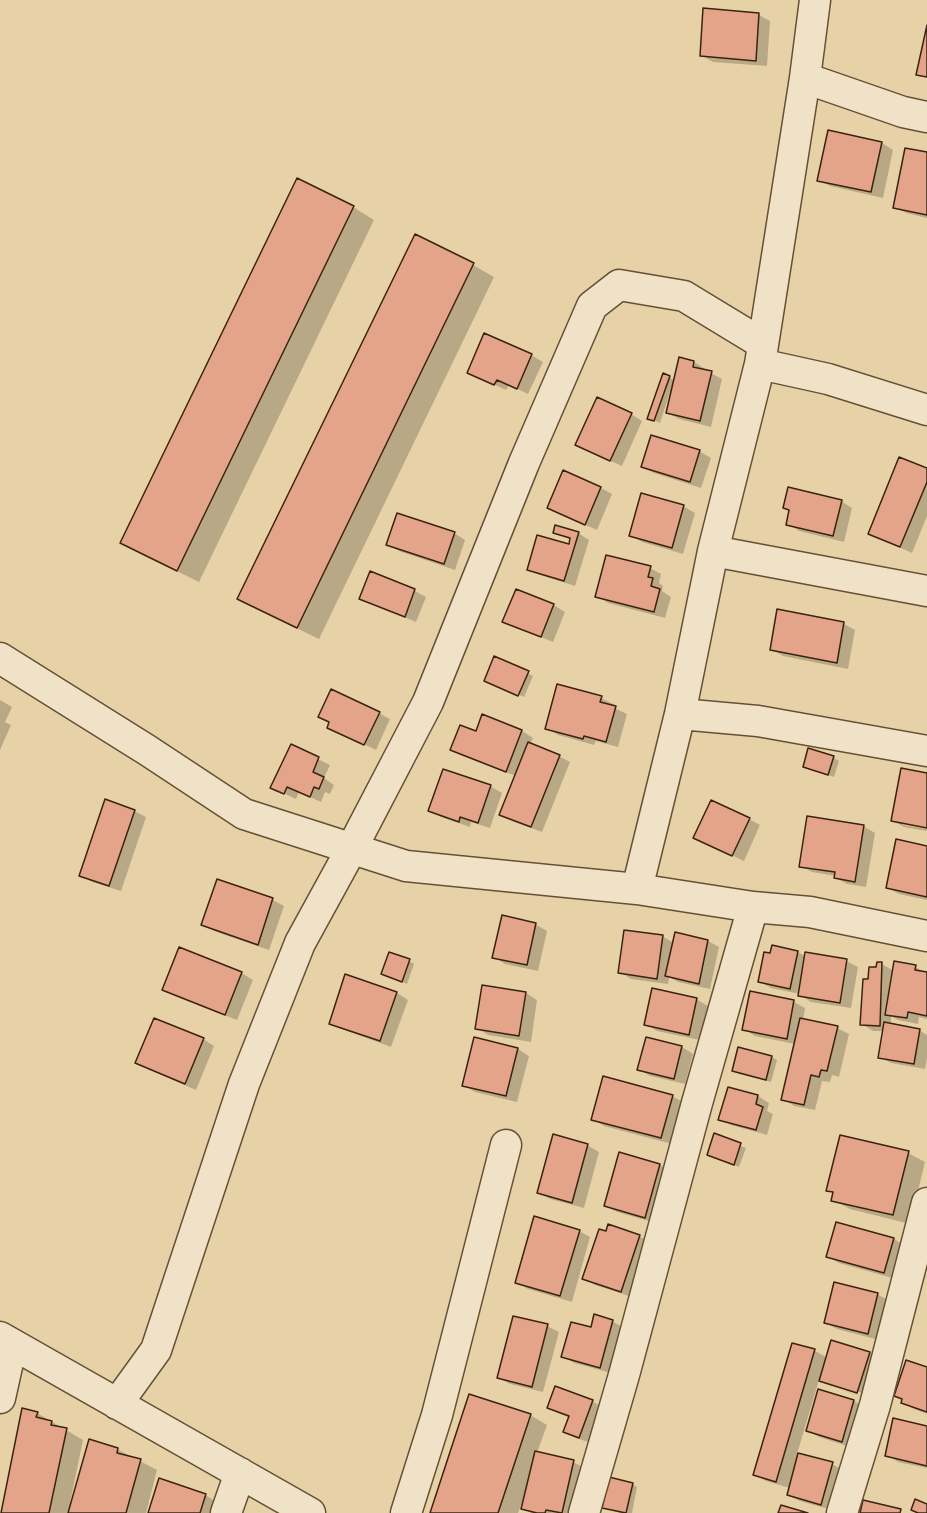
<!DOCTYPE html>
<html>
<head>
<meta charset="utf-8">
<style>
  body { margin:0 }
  canvas { display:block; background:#e7d2a8 }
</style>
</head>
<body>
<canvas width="927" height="1513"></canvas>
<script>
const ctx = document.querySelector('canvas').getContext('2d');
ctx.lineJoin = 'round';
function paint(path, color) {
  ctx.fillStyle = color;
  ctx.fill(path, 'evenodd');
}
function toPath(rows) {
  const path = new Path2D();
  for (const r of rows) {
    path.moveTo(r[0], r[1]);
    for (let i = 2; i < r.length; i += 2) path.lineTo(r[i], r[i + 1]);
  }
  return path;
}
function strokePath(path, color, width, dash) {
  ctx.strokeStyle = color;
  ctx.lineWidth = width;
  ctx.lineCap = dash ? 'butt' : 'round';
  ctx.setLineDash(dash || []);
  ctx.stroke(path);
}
const shadow = toPath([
  [705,10,759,15,770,21,767,66,713,62,701,55],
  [829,132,882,143,893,150,883,198,830,186,819,180],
  [927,154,927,218,906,213,895,207],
  [353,207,374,220,199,582,144,555,122,543],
  [473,265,494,277,319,639,261,611,239,598],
  [485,335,531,355,543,362,528,394,509,385,506,390,468,372],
  [680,359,694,362,705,369,704,371,711,373,722,379,711,427,679,419,668,413,672,393,670,392,660,423,649,418,669,377,675,381],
  [631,414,642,421,622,466,588,451],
  [699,451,711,458,701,488,654,473,642,467],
  [927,470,927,516,912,553,881,539,870,533],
  [601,488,612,494,597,530,560,514],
  [841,501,852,508,844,542,799,531,788,524],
  [683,506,695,513,683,554,642,542,630,535],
  [555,532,578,533,589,540,575,586,540,575,528,569,570,546,571,540],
  [454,533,465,540,455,570,399,551,388,544],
  [650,568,661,574,659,583,663,586,662,591,671,597,665,618,608,603,597,596],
  [371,573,415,591,426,597,416,622,372,604,361,598],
  [516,590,554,605,565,612,553,642,516,627,504,621],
  [844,624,855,630,848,669,783,656,771,649],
  [495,658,533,676,524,697,491,683],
  [601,698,613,704,612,707,627,714,618,747,596,741,594,745,558,735,547,728],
  [0,700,12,707,5,722,11,725,0,750],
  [379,713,390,719,376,750,340,733],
  [522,731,533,738,530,745,559,756,570,762,542,832,512,821,501,814,516,776,463,756,452,750],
  [291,746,330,765,324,778,334,785,330,794,325,792,321,802,299,792,296,799,272,788],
  [809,750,834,758,839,761,834,777,810,769,805,766],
  [927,775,927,826,903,822,903,825,927,829,927,831,904,827,893,821],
  [490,786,502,793,490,828,471,822,470,827,441,817,430,811],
  [134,811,146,817,121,891,92,882,81,875],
  [749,819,760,825,744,861,695,838],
  [863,826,875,833,866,887,847,884,836,878,836,876,812,872,801,866],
  [927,847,927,900,899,894,888,888],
  [218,881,273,900,284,906,269,950,214,931,203,924],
  [535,924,547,931,538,971,505,964,494,957],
  [676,934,708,941,719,947,710,989,678,982,669,977,668,984,631,979,620,972,662,936,674,943],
  [180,949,242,973,253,980,237,1020,175,996,164,990],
  [798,952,806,957,846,961,858,967,851,1008,811,1002,800,995,800,994,771,988,759,981],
  [409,961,414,964,407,984,383,974],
  [878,964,882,964,894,971,915,967,927,973,927,1019,919,1017,918,1024,898,1020,891,1016,891,1025,919,1030,927,1035,927,1058,925,1069,891,1063,880,1057,884,1031,873,1031,862,1024,870,981,878,969],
  [346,976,397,993,408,1000,391,1047,342,1029,330,1023],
  [483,986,526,993,537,1000,531,1042,488,1035,477,1028],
  [751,993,794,1002,805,1008,803,1020,837,1028,849,1034,839,1077,832,1075,830,1082,822,1081,815,1110,794,1106,783,1099,795,1044,755,1036,744,1029],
  [696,999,708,1006,700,1040,657,1031,645,1024],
  [203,1039,214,1046,196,1090,148,1069,137,1063],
  [682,1047,693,1054,685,1084,650,1076,639,1069],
  [518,1049,529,1056,517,1102,475,1092,464,1085],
  [739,1049,772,1057,777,1060,771,1082,739,1074,734,1071],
  [672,1096,683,1102,672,1144,604,1126,593,1119],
  [758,1096,769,1103,767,1111,773,1114,767,1135,731,1125,720,1119],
  [715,1135,746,1148,739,1167,708,1155],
  [587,1145,599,1152,584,1208,550,1199,539,1193],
  [908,1153,925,1162,910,1224,850,1209,833,1200,835,1194,828,1190],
  [660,1165,671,1172,656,1223,617,1212,606,1206],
  [837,1224,894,1239,905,1246,896,1279,839,1263,827,1256],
  [579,1231,590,1237,572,1302,528,1289,516,1282],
  [639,1236,650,1243,632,1297,595,1285,584,1278],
  [877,1294,888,1300,879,1340,837,1329,826,1323],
  [612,1321,624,1328,611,1373,574,1363,563,1356,592,1329],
  [547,1326,559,1332,543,1392,510,1384,499,1378],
  [793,1344,815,1351,828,1358,870,1353,881,1360,869,1398,831,1387,864,1397,865,1394,831,1383,831,1386,819,1380,797,1454,832,1464,843,1470,832,1510,800,1501,788,1495,790,1488,766,1481,755,1475],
  [927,1369,927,1414,914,1409,902,1402,903,1400,895,1395],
  [819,1391,854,1401,865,1408,853,1448,819,1437,808,1431],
  [592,1401,603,1408,591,1443,576,1438,565,1431,570,1418,560,1414,549,1408],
  [37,1413,83,1440,70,1503,72,1504,117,1449,157,1470,146,1513,2,1513],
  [530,1415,547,1425,537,1453,573,1462,585,1468,574,1513,531,1513,523,1508,525,1499,523,1499,518,1513,432,1513],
  [927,1427,927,1468,898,1462,887,1455],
  [632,1484,637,1487,632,1513,620,1513,609,1510,604,1507],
  [205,1495,217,1502,213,1513,150,1513]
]);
const building = toPath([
  [703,8,759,13,756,61,700,56,703,8],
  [927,25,927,77,916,75,927,25],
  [828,130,882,142,871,192,817,181,828,130],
  [905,148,927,152,927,215,893,208,905,148],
  [297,178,354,206,177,571,120,543,297,178],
  [415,234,474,263,297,628,237,599,415,234],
  [484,333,532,354,517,389,497,380,494,385,467,373,484,333],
  [679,357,694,361,693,367,712,371,700,421,666,413,679,357],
  [663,373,670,376,654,421,647,419,663,373],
  [597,397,632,413,610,461,575,445,597,397],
  [651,435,700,450,690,482,641,467,651,435],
  [899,457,927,468,927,482,900,547,868,534,899,457],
  [563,470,601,487,585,525,547,508,563,470],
  [788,487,842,500,833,536,786,525,789,510,783,508,788,487],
  [641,493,684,505,672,548,629,536,641,493],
  [397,513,455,532,444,564,386,545,397,513],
  [555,525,579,532,564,581,527,570,537,535,569,544,570,538,553,533,555,525],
  [606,555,651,566,648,577,653,578,651,586,660,589,654,612,595,597,606,555],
  [370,571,415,589,405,617,359,599,370,571],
  [516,589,554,604,541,637,502,622,516,589],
  [777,609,844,622,837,663,770,650,777,609],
  [494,656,529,671,518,696,484,681,494,656],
  [557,684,602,696,600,702,616,706,606,742,584,736,583,739,545,729,557,684],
  [331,689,380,712,364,745,327,728,329,722,318,717,331,689],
  [482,714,522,730,506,772,450,750,460,725,476,731,482,714],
  [528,742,560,755,531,827,499,815,528,742],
  [291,744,319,757,313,772,324,777,319,789,314,787,310,797,287,787,284,794,270,788,291,744],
  [808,748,834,756,828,775,803,767,808,748],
  [901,768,927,773,927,828,891,821,901,768],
  [443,769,491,785,478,823,460,817,459,822,428,811,443,769],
  [105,799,135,810,109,886,79,876,105,799],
  [711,800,750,818,732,856,693,838,711,800],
  [807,816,864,825,855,882,834,878,835,872,799,867,807,816],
  [896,839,927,846,927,897,886,888,896,839],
  [217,879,273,898,258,945,201,925,217,879],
  [502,915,536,923,527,965,492,958,502,915],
  [624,930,663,935,657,979,618,973,624,930],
  [675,932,708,940,699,984,665,976,675,932],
  [772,945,798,951,790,989,758,982,764,952,770,953,772,945],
  [179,947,242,972,225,1015,162,990,179,947],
  [389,952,410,959,402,982,381,974,389,952],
  [805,952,847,959,840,1003,798,996,805,952],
  [894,961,916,965,915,970,927,972,927,1016,908,1012,907,1018,885,1015,894,961],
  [877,962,882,962,880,1026,860,1025,863,979,868,979,869,967,876,967,877,962],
  [345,974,397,992,380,1041,329,1024,345,974],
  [482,985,526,992,519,1036,475,1029,482,985],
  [652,988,697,998,689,1035,644,1025,652,988],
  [750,991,794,1000,787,1039,742,1030,750,991],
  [154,1018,204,1038,185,1084,135,1063,154,1018],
  [800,1018,838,1026,827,1071,821,1070,819,1077,811,1075,804,1105,781,1100,800,1018],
  [884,1022,920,1029,914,1064,878,1058,884,1022],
  [474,1037,518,1048,506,1096,462,1086,474,1037],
  [646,1037,682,1046,674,1079,637,1070,646,1037],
  [738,1047,772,1056,766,1080,732,1071,738,1047],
  [603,1076,673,1095,661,1138,591,1120,603,1076],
  [728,1087,758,1095,756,1104,763,1107,756,1130,718,1120,728,1087],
  [714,1133,741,1143,734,1165,707,1155,714,1133],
  [553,1134,588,1144,572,1203,537,1193,553,1134],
  [840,1135,909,1151,893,1215,831,1201,833,1192,826,1191,840,1135],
  [619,1152,660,1164,645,1218,604,1206,619,1152],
  [534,1216,580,1230,560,1296,515,1283,534,1216],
  [836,1222,894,1238,884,1273,826,1257,836,1222],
  [608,1224,640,1235,621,1292,582,1279,599,1229,606,1231,608,1224],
  [834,1282,878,1293,868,1334,824,1323,834,1282],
  [594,1314,613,1320,600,1368,561,1357,571,1322,591,1327,594,1314],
  [513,1316,548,1324,532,1387,497,1378,513,1316],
  [831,1340,870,1352,857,1393,819,1381,831,1340],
  [792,1343,815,1349,776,1482,753,1475,792,1343],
  [906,1360,927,1367,927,1412,901,1403,902,1399,894,1396,906,1360],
  [555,1386,593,1400,579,1438,563,1432,569,1416,547,1408,555,1386],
  [818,1389,854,1400,842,1442,806,1431,818,1389],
  [469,1394,531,1414,498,1513,430,1513,469,1394],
  [22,1408,38,1412,36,1417,52,1421,51,1425,67,1428,49,1513,1,1513,22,1408],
  [893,1418,927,1426,927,1466,885,1456,893,1418],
  [89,1439,118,1448,117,1453,141,1459,126,1513,68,1513,89,1439],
  [535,1451,574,1460,562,1513,546,1510,545,1513,537,1513,521,1509,535,1451],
  [798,1453,833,1462,821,1505,787,1495,798,1453],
  [609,1477,633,1483,626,1513,602,1508,609,1477],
  [159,1478,206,1494,200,1513,148,1513,159,1478],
  [915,1499,927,1504,927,1513,918,1513,911,1510,915,1499],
  [863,1500,901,1509,900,1513,860,1513,863,1500],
  [781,1505,808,1513,778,1513,781,1505]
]);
const minor = toPath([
  [805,78,903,112,927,117],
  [760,364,828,379,927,410],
  [713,551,927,591],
  [0,658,147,750,244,814,406,866,637,889,753,907,810,912,927,936],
  [680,714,758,721,927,751],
  [637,889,680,714,713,551,760,364,805,78,815,0],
  [0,1337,310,1513],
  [0,1398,12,1344],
  [117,1404,156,1350,244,1084,300,943,352,848,428,702,524,463,592,306,619,285,684,296,763,344],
  [226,1513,240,1473],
  [406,1513,437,1415,506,1145],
  [584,1513,624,1375,697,1103,753,907],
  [842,1513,875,1405,927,1203]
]);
paint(shadow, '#0003');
paint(building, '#e4a489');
strokePath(building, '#3c230f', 1.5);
strokePath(minor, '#674f35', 33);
strokePath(minor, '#efe2c6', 30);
</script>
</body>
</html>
